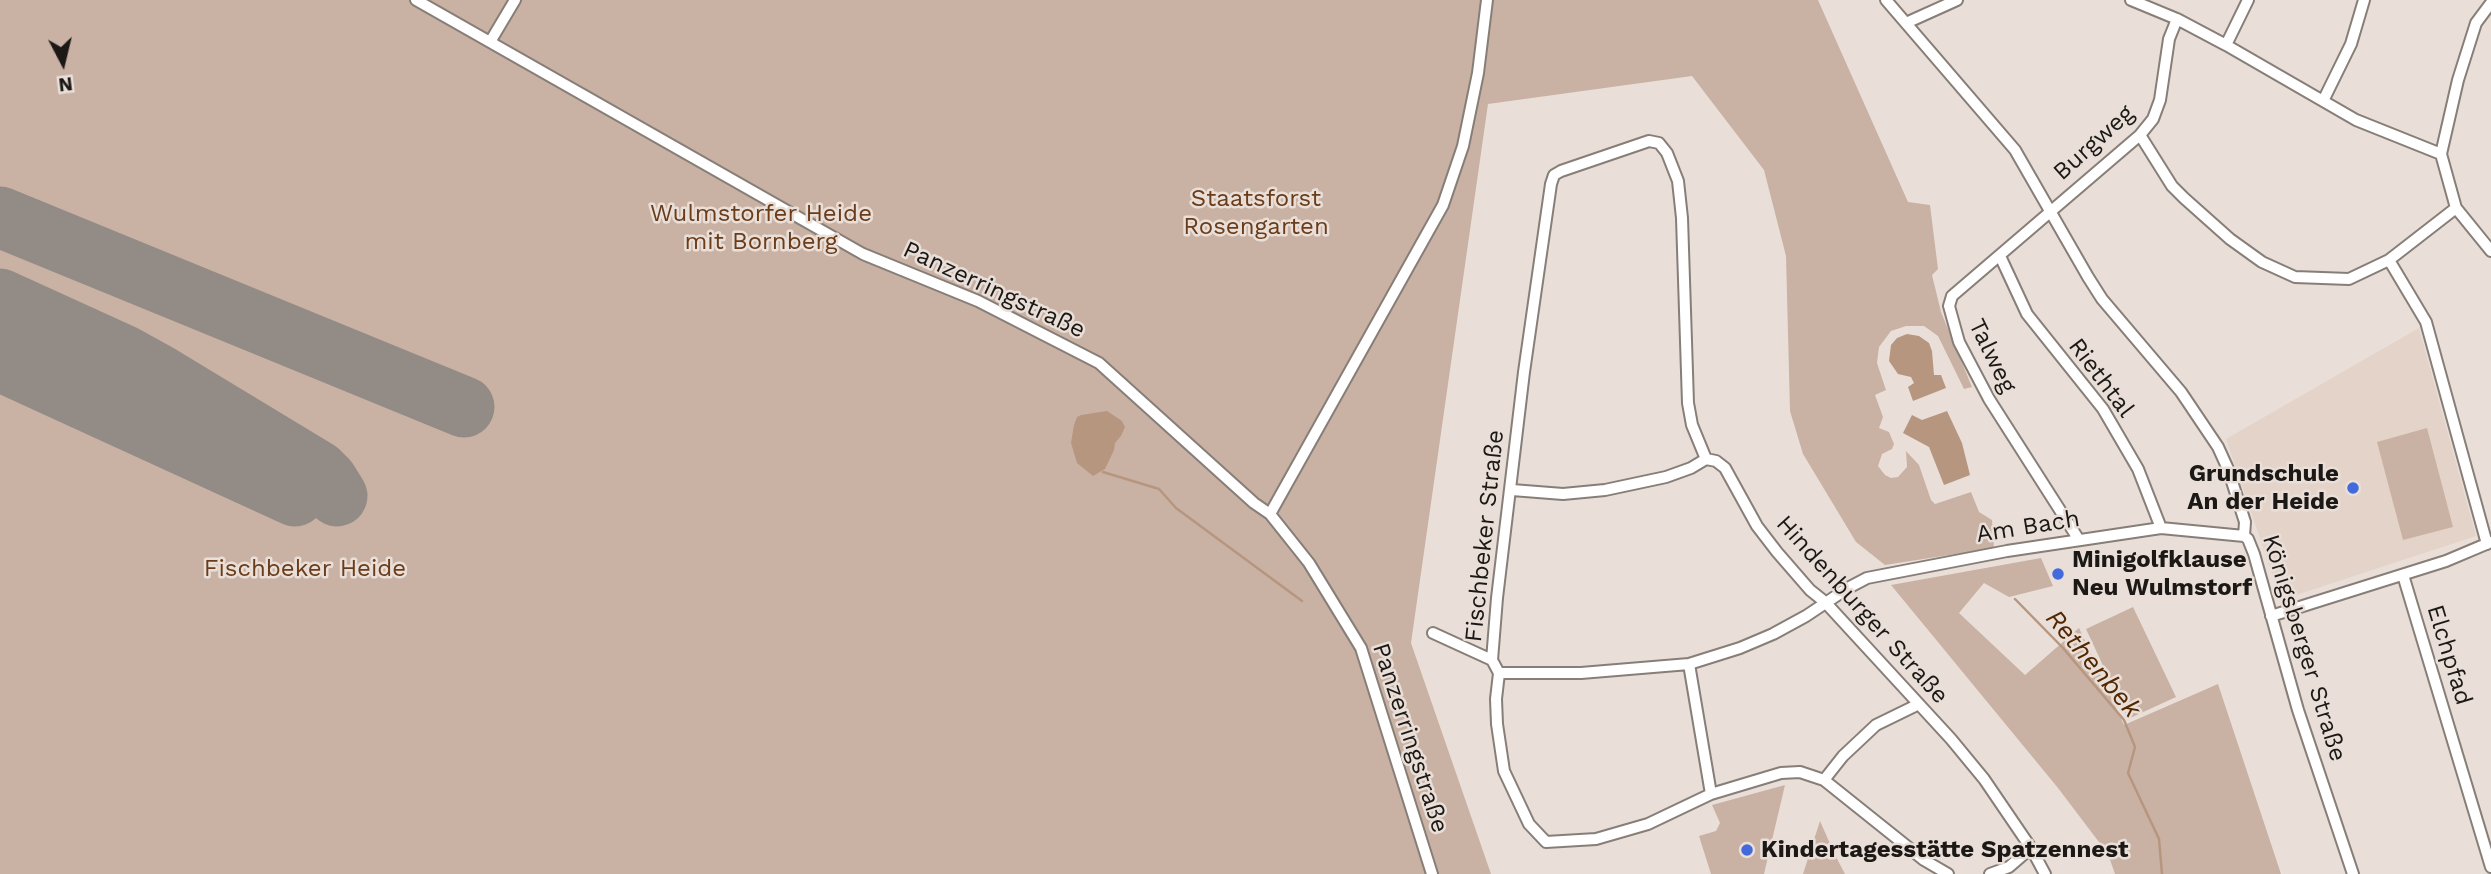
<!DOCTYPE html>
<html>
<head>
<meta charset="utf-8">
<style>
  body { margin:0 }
  #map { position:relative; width:2491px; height:874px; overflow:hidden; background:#e9dfd8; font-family:"Work Sans",sans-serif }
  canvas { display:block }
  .north { position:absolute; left:28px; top:28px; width:70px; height:70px; -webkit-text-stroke:5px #e9dfd8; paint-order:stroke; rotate:173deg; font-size:19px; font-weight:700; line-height:28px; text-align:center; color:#1b1815 }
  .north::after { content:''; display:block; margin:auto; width:24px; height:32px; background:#1b1815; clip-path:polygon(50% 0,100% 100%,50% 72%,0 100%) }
</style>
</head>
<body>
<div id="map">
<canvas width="2491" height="874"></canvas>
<div class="north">N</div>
</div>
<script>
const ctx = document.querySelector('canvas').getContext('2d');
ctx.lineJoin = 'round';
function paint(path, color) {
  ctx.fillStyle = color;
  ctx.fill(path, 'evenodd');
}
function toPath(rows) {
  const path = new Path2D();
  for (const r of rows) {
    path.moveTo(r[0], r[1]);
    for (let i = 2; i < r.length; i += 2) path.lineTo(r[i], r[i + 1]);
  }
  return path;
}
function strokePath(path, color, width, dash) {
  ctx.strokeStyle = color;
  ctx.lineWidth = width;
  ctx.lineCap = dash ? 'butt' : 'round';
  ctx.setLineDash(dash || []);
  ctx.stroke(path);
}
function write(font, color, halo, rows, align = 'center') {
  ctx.font = font + ' "Work Sans",sans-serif';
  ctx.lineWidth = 5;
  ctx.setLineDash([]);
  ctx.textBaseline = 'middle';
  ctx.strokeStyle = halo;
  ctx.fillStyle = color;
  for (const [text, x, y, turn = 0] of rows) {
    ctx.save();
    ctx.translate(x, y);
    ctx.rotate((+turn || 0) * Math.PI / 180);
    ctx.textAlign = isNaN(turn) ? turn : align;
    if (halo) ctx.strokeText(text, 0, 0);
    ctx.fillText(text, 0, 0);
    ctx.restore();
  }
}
const built = toPath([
  [2419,328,2476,536,2281,600,2226,439]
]);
const green = toPath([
  [0,0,1818,0,1908,202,1930,205,1938,269,1932,275,1941,312,1972,387,1964,389,1938,336,1924,326,1906,326,1891,331,1879,347,1877,363,1886,390,1875,395,1883,417,1879,428,1889,432,1894,444,1892,449,1882,454,1878,466,1885,475,1891,478,1898,477,1907,467,1906,451,1919,465,1931,500,1935,504,1971,492,1979,512,1992,520,1994,548,1885,565,1856,542,1803,454,1790,411,1786,256,1764,170,1692,76,1488,104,1411,643,1491,874,0,874],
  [1099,363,1257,501,1280,517,1313,560,1343,607,1340,611,1309,563,1254,503],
  [2427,428,2453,527,2403,540,2377,442],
  [2041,558,2053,586,2009,597,1984,583,1959,613,2025,675,2079,628,2124,725,2218,684,2281,874,2115,874,2108,854,2058,788,1891,585],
  [2133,607,2176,697,2128,719,2086,629],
  [1785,785,1764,874,1711,874,1699,836,1716,831,1720,823,1712,805],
  [1820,821,1835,855,1845,874,1803,874]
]);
const water = toPath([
  [1907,334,1919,336,1929,343,1932,351,1934,375,1941,375,1946,388,1913,401,1908,387,1914,383,1911,377,1898,374,1889,361,1891,345,1897,338],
  [1107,411,1122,421,1125,427,1121,436,1115,443,1114,450,1105,469,1093,476,1077,463,1071,443,1074,425,1077,417,1081,415],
  [1947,411,1962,443,1970,475,1944,485,1929,447,1903,433,1912,415,1922,420]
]);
const stream = toPath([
  [1103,472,1159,489,1176,508,1302,601],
  [2015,599,2063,648,2124,720,2135,747,2128,773,2159,839,2162,874]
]);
const runway = toPath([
  [0,217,464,407],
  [0,299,123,355,161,376,318,471,327,480,337,496],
  [0,361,295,496]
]);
const minor = toPath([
  [416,0,863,254,978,301,1099,363,1254,503,1270,514,1309,563,1361,648,1432,874],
  [1886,0,2015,150,2088,277,2102,299,2181,392,2218,447,2228,469,2245,522,2244,536,2248,539,2254,554,2298,710,2353,874],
  [2131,0,2177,19,2226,45,2356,120,2441,154,2456,208,2491,251],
  [1906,23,1957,0],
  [490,42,515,0],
  [2226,45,2248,0],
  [2323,101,2351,44,2364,0],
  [2140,135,2172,186,2184,198,2230,239,2262,262,2295,277,2349,279,2389,260,2456,208],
  [2441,154,2458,80,2476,23,2491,3],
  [2000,256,2027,314,2103,409,2138,469,2161,528],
  [2389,260,2426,322,2487,544],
  [1512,490,1563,494,1605,490,1666,477,1691,468,1706,459],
  [1270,514,1443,205,1463,146,1478,73,1487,0],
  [2079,540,1989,399,1959,342,1949,306,1952,296,2140,135,2153,119,2160,100,2169,39,2177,19],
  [2403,575,2491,867],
  [2271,616,2446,561,2491,542],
  [1433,633,1492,660],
  [1689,664,1711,794],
  [1499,673,1581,673,1689,664,1740,648,1773,634,1806,616,1848,588,1867,578,2007,551,2161,528,2244,536],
  [1824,780,1843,756,1876,725,1919,704],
  [1948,874,1924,860,1824,780,1800,772,1781,773,1711,794,1648,824,1596,839,1546,842,1529,824,1504,771,1497,724,1496,699,1499,673,1492,660,1497,598,1524,372,1551,184,1554,175,1561,171,1649,141,1659,143,1667,153,1678,181,1682,218,1688,403,1692,425,1706,459,1716,461,1725,468,1757,526,1777,552,1810,590,1825,602,1951,739,1984,779,2031,848,2045,874],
  [1990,874,2009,867,2031,848]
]);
const markers = [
  [2353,488,7,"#436adc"],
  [2058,574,7,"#436adc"],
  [1747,850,7,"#436adc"]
];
const streetNames = [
  ["Burgweg",2094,143,-42],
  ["Panzerringstraße",994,290,25],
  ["Talweg",1992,356,64],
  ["Riethtal",2101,378,53],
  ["Am Bach",2028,527,-9],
  ["Fischbeker Straße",1485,536,-84],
  ["Hindenburger Straße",1862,610,48],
  ["Königsberger Straße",2304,648,73],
  ["Elchpfad",2449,655,73],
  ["Panzerringstraße",1410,738,72]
];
const parkNames = [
  ["Staatsforst",1256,199],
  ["Rosengarten",1256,227],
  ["Wulmstorfer Heide",761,214],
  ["mit Bornberg",761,242],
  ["Fischbeker Heide",305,569]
];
const poiNames = [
  ["Grundschule",2339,474,"right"],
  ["An der Heide",2339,502,"right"],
  ["Minigolfklause",2072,560],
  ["Neu Wulmstorf",2072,588],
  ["Kindertagesstätte Spatzennest",1761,850]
];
const waterNames = [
  ["Rethenbek",2093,664,50]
];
paint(built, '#e4d3c8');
paint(green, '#c9b2a4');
paint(water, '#b79680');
strokePath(stream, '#b79680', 2.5);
strokePath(runway, '#938c86', 61);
strokePath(minor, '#877e78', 14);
strokePath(minor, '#fff', 10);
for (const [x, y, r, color] of markers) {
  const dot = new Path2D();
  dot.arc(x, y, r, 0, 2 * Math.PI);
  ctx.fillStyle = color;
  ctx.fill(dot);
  strokePath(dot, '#e9dfd8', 2.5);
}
write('24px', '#1b1815', '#e9dfd8', streetNames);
write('24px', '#6a3c19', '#e9dfd8', parkNames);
write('bold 24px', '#1b1815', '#e9dfd8', poiNames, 'left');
write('italic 26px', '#522700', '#e9dfd8', waterNames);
</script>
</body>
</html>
